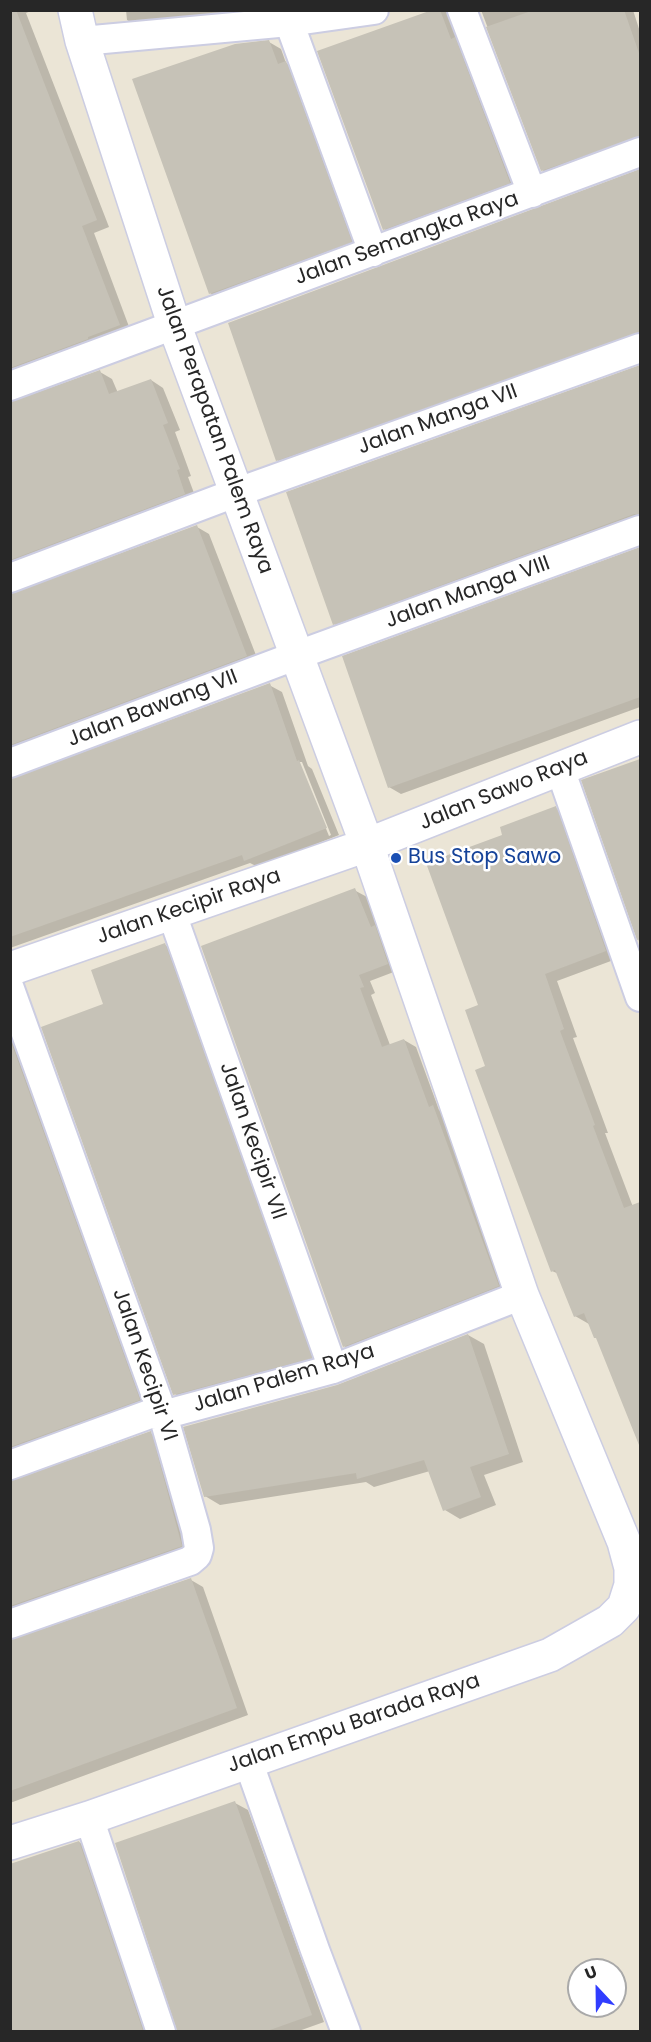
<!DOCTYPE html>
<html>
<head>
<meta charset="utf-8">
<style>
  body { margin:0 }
  #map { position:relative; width:651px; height:2042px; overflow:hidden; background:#ebe5d6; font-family:Poppins,sans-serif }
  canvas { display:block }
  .frame { position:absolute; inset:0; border:12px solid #272727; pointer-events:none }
  .north { position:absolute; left:567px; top:1958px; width:60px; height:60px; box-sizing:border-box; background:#fff; border:2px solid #a9a9a9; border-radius:50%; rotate:338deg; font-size:16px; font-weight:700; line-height:24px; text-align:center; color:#272727 }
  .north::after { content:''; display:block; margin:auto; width:21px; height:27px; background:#303dff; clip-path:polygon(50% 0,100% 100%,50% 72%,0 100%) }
</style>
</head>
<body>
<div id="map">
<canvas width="651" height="2042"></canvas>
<div class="frame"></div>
<div class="north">U</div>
</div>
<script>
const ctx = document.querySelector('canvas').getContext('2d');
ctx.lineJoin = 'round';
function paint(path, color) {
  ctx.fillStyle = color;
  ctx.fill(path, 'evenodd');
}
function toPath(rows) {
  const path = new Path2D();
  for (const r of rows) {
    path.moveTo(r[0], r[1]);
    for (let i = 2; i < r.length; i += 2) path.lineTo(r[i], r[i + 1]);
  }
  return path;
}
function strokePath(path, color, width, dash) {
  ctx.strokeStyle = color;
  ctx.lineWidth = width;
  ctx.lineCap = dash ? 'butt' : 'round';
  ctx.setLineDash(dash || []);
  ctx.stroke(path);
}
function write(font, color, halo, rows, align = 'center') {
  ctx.font = font + ' Poppins,sans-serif';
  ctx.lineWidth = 5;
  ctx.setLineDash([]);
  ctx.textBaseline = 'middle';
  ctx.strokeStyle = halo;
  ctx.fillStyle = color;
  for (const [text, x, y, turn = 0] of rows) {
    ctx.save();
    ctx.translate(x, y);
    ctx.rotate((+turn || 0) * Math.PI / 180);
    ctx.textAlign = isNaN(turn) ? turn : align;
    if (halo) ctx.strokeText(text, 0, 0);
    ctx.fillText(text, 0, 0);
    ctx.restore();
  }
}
const shadow = toPath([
  [10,10,33,10,26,13,109,227,94,233,131,332,10,382],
  [126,10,285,10,139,27,127,20],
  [437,10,452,10,522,189,396,236,384,229],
  [481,10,633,10,640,32,640,145,555,177,542,170],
  [269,42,281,49,286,63,298,70,363,248,222,300,210,293],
  [640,171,640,341,289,467,277,460,230,324],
  [640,367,640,523,347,631,334,624,288,493],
  [100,372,112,379,118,393,151,380,163,388,180,430,175,432,191,476,188,477,197,501,10,574,10,403],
  [197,527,209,534,259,663,10,759,10,596],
  [640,549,640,707,401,794,389,787,344,657],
  [269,685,282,692,308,766,312,769,339,835,258,867,250,863,10,948,10,781],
  [299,762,302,762,331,835,329,836],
  [640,760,640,944,583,781],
  [555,808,569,816,619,958,557,981,577,1037,573,1038,608,1133,605,1133,633,1207,640,1204,640,1414,639,1415,589,1324,575,1316,559,1274,552,1271,487,1067,480,1006,504,836],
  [354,890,367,897,399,970,370,981,375,993,371,995,390,1045,404,1040,416,1047,439,1110,445,1114,510,1293,356,1353,344,1346],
  [165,945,177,952,323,1364,187,1401,175,1394,105,1005],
  [10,1013,152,1407,10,1461],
  [468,1335,484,1344,523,1462,484,1475,496,1505,460,1519,445,1510,430,1471,374,1487,366,1482,220,1505,205,1496,338,1386],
  [150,1433,163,1440,194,1553,10,1620,10,1483],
  [191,1580,203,1587,248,1715,10,1803,10,1642],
  [235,1803,248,1810,324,2022,296,2032,178,2032],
  [79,1842,91,1850,153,2032,10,2032,10,1866]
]);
const building = toPath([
  [10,10,16,10,97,220,82,226,120,325,88,337,88,339,10,368],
  [432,10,440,10,451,39,455,37,510,183,383,230,317,51],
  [534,10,624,10,640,56,640,136,541,171,486,27],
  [269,40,278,64,286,61,352,242,209,294,132,79,235,44],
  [640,169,640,332,276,461,228,323],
  [640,365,640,514,634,514,333,625,286,492],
  [100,370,109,394,151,379,168,423,163,425,180,469,177,470,185,494,10,560,10,402],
  [197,525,247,656,10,745,10,594],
  [640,547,640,697,388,788,342,656],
  [270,683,297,761,299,760,327,828,244,861,242,855,10,937,10,779],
  [640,759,640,939,637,940,581,780],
  [556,806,606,951,545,974,564,1029,560,1031,595,1125,593,1126,624,1208,640,1202,639,1445,596,1338,594,1338,584,1313,574,1317,555,1270,551,1272,475,1070,485,1066,465,1010,478,1005,426,863,502,835,500,827],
  [355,888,371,927,375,925,388,964,359,975,364,987,360,988,382,1047,404,1039,429,1107,433,1105,499,1286,343,1347,201,946],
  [165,943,312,1358,173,1395,41,1027,103,1004,91,970],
  [10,1039,140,1400,10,1447],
  [468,1334,509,1454,470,1467,481,1497,443,1511,424,1460,357,1479,356,1473,204,1497,183,1427,337,1385],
  [151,1431,182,1546,10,1606,10,1481],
  [191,1578,237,1708,10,1791,10,1640],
  [235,1801,312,2015,267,2031,177,2031,115,1843],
  [79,1841,143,2031,10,2031,10,1864]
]);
const street = toPath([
  [287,10,289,22,373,252],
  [462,10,532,193],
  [82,41,289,22,374,10],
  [10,386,640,152],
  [10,578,235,493,640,348],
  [10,763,295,656,640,530],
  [560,769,640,997],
  [172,914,333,1369],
  [10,989,163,1415,196,1530,199,1548,197,1555,190,1561,10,1624],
  [10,1465,150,1414,163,1415,333,1369,522,1295],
  [248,1761,315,1950,346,2032],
  [89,1818,161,2032]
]);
const secondary = toPath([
  [10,969,367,845,640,737],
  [10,1843,89,1818,550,1655,610,1621,624,1607,631,1585,631,1568,624,1542,522,1295,367,845,174,324,82,41,75,10]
]);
const markers = [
  [396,858,6,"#1a4fb4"]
];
const streetNames = [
  ["Jalan Semangka Raya",407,239,-20],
  ["Jalan Manga VII",438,420,-20],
  ["Jalan Perapatan Palem Raya",214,430,70],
  ["Jalan Manga VIII",468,593,-20],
  ["Jalan Bawang VII",153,709,-21],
  ["Jalan Sawo Raya",504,791,-22],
  ["Jalan Kecipir Raya",189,907,-19],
  ["Jalan Kecipir VII",252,1141,71],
  ["Jalan Kecipir VI",144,1365,71],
  ["Jalan Palem Raya",284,1379,-17],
  ["Jalan Empu Barada Raya",354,1724,-19]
];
const transitNames = [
  ["Bus Stop Sawo",408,858]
];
paint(shadow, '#0003');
paint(building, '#c6c2b7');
strokePath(street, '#cccde2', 32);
strokePath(secondary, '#cccde2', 36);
strokePath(street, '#fff', 28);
strokePath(secondary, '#fff', 33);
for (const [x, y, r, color] of markers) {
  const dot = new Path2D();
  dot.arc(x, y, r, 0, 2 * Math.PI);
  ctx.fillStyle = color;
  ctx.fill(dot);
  strokePath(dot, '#fff', 2);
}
write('21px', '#272727', '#fff', streetNames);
write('21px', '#164399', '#fff', transitNames, 'left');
</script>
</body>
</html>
